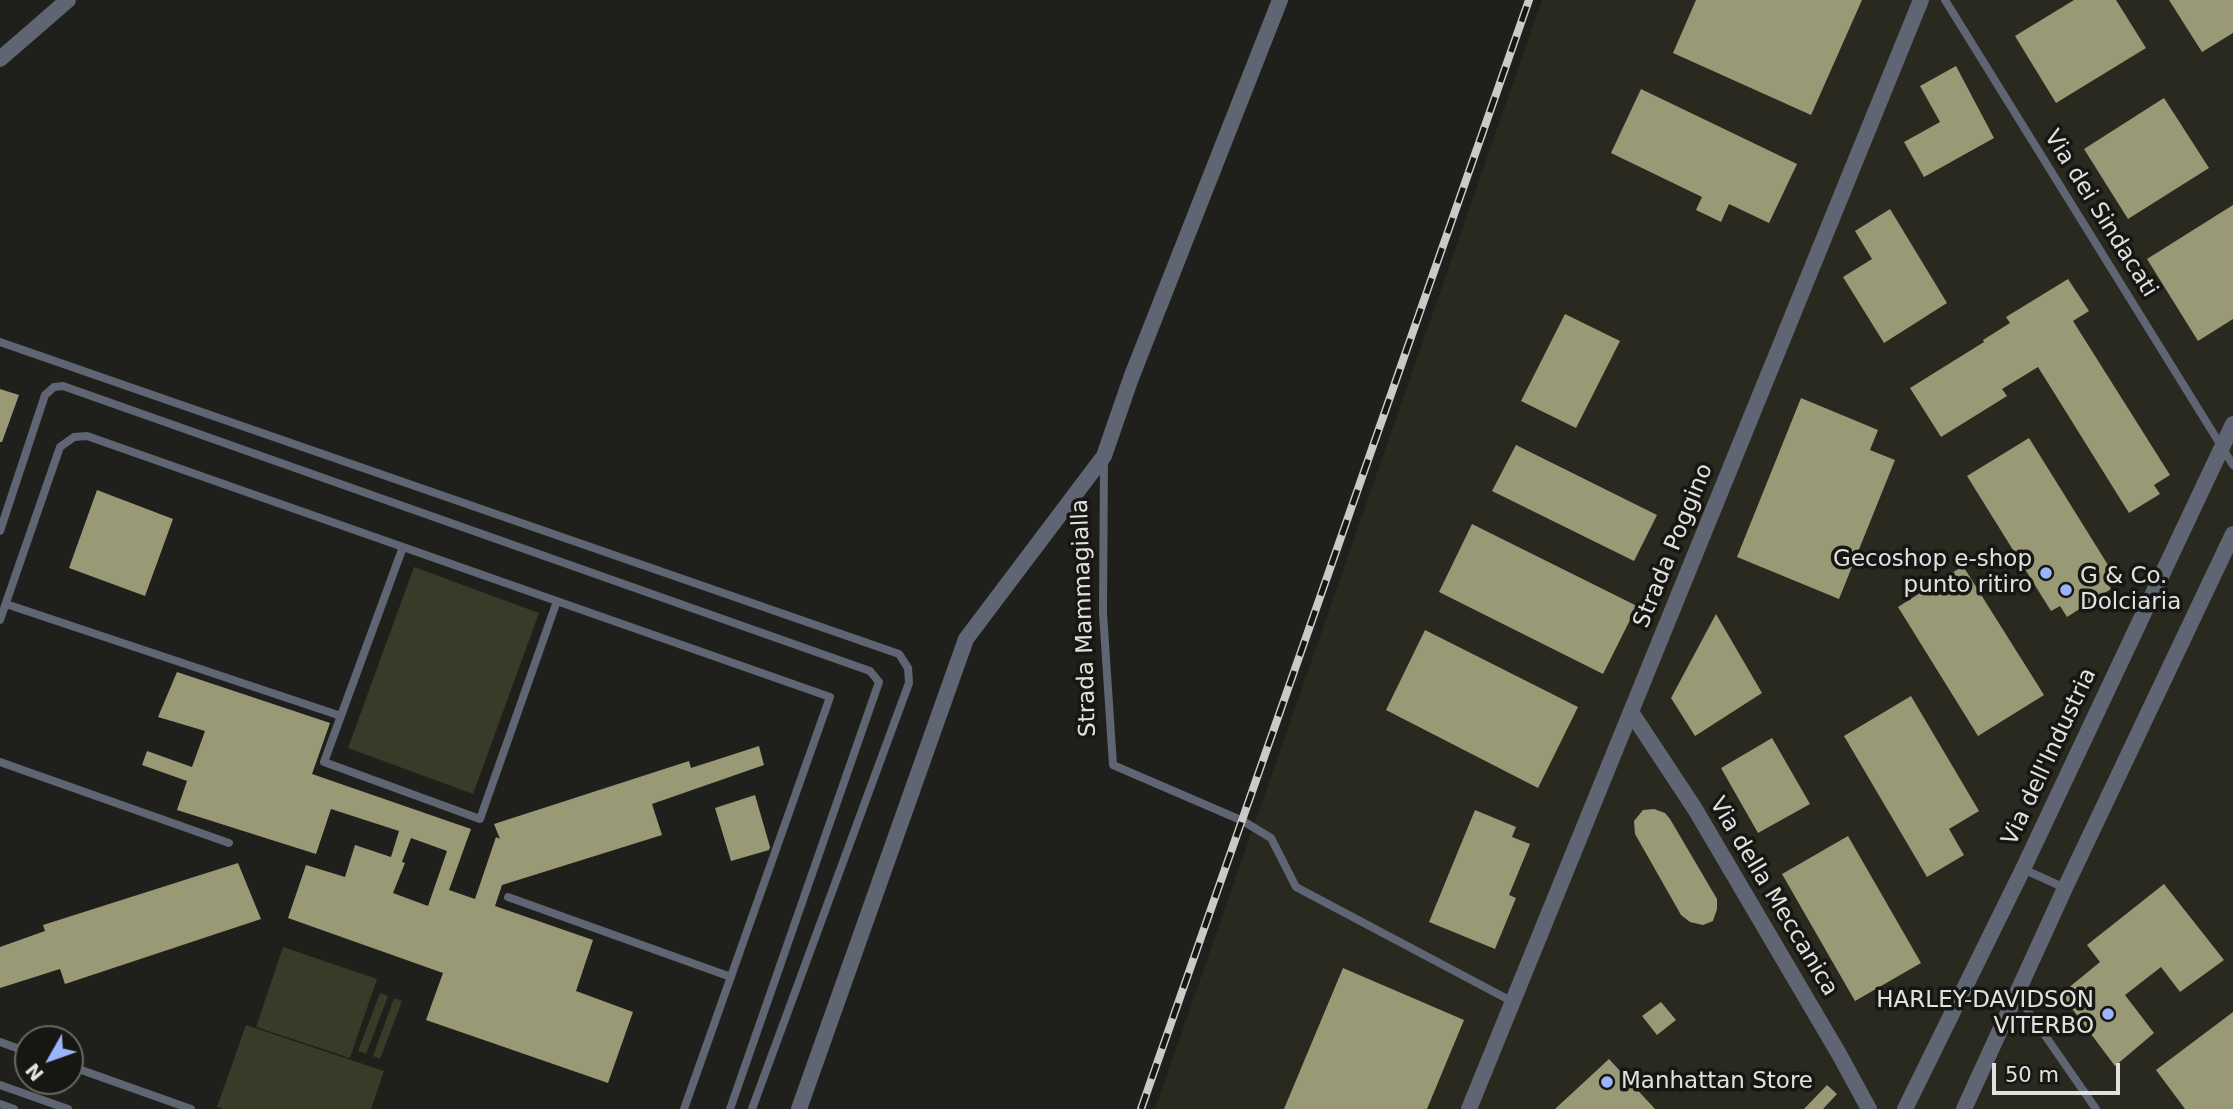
<!DOCTYPE html>
<html>
<head>
<meta charset="utf-8">
<style>
  body { margin:0 }
  #map { position:relative; width:2233px; height:1109px; overflow:hidden; background:#1f1f1c; font-family:"DejaVu Sans",sans-serif }
  canvas { display:block }
  .north { position:absolute; left:14px; top:1025px; width:70px; height:70px; box-sizing:border-box; background:#161613; border:2px solid #676765; border-radius:50%; rotate:230deg; font-size:19px; font-weight:700; line-height:28px; text-align:center; color:#e1e1df }
  .north::after { content:''; display:block; margin:auto; width:24px; height:32px; background:#9cb4fd; clip-path:polygon(50% 0,100% 100%,50% 72%,0 100%) }
  .scale { position:absolute; left:1992px; top:1063px; width:128px; height:32px; box-sizing:border-box; border:4px solid #e1e1df; border-top:0; padding-left:9px; font-size:21px; line-height:24px; white-space:nowrap; color:#e1e1df; -webkit-text-stroke:5px #161613; paint-order:stroke }
</style>
</head>
<body>
<div id="map">
<canvas width="2233" height="1109"></canvas>
<div class="north">N</div>
<div class="scale">50 m</div>
</div>
<script>
const ctx = document.querySelector('canvas').getContext('2d');
ctx.lineJoin = 'round';
function paint(path, color) {
  ctx.fillStyle = color;
  ctx.fill(path, 'evenodd');
}
function toPath(rows) {
  const path = new Path2D();
  for (const r of rows) {
    path.moveTo(r[0], r[1]);
    for (let i = 2; i < r.length; i += 2) path.lineTo(r[i], r[i + 1]);
  }
  return path;
}
function strokePath(path, color, width, dash) {
  ctx.strokeStyle = color;
  ctx.lineWidth = width;
  ctx.lineCap = dash ? 'butt' : 'round';
  ctx.setLineDash(dash || []);
  ctx.stroke(path);
}
function write(font, color, halo, rows, align = 'center') {
  ctx.font = font + ' "DejaVu Sans",sans-serif';
  ctx.lineWidth = 7;
  ctx.setLineDash([]);
  ctx.textBaseline = 'middle';
  ctx.strokeStyle = halo;
  ctx.fillStyle = color;
  for (const [text, x, y, turn = 0] of rows) {
    ctx.save();
    ctx.translate(x, y);
    ctx.rotate((+turn || 0) * Math.PI / 180);
    ctx.textAlign = isNaN(turn) ? turn : align;
    if (halo) ctx.strokeText(text, 0, 0);
    ctx.fillText(text, 0, 0);
    ctx.restore();
  }
}
const built = toPath([
  [1542,0,2233,0,2233,1109,1155,1109]
]);
const green = toPath([
  [414,567,539,613,473,794,348,748],
  [283,947,377,979,350,1058,256,1027],
  [380,993,388,996,366,1054,358,1051],
  [394,998,402,1001,380,1059,373,1056],
  [246,1025,384,1071,371,1109,224,1109,217,1107]
]);
const building = toPath([
  [1696,0,1862,0,1811,115,1673,53],
  [2074,0,2116,0,2146,48,2056,103,2015,36],
  [2169,0,2233,0,2233,33,2202,52],
  [1956,66,1994,138,1924,177,1904,142,1940,122,1920,86],
  [1641,89,1797,164,1769,223,1729,204,1721,222,1696,210,1702,197,1611,153],
  [2164,98,2209,168,2128,219,2084,149],
  [2233,205,2233,319,2198,341,2147,259],
  [1890,209,1947,303,1884,343,1843,277,1872,259,1855,231],
  [2068,279,2089,311,2073,321,2170,475,2154,485,2160,494,2129,513,2038,367,2002,389,2007,396,1941,437,1910,388,1984,342,1983,340,2010,323,2006,317],
  [1565,314,1620,341,1576,428,1521,401],
  [0,389,19,395,2,442,0,442],
  [1801,398,1878,430,1870,450,1895,460,1839,599,1737,557],
  [2029,438,2113,573,2104,578,2111,589,2067,617,2060,606,2051,611,1967,476],
  [1516,445,1657,515,1634,561,1492,491],
  [97,490,173,519,145,596,69,568],
  [1472,524,1637,606,1603,674,1439,592],
  [1963,566,2044,695,1978,736,1898,607],
  [1716,614,1762,693,1695,736,1671,698],
  [1425,630,1578,707,1538,788,1386,710],
  [177,672,330,723,312,774,471,829,449,890,475,899,496,837,500,839,494,824,689,761,691,768,759,746,764,765,652,804,662,835,502,885,495,906,593,940,576,991,633,1012,608,1083,426,1020,443,973,288,918,306,865,345,877,355,845,391,857,399,831,331,809,316,854,177,810,187,781,142,765,147,751,192,767,205,731,158,717],
  [411,838,447,851,428,906,393,893,405,863,402,862],
  [1911,696,1979,811,1949,829,1964,855,1927,877,1844,736],
  [1772,738,1810,804,1758,833,1721,768],
  [755,795,770,847,769,850,731,861,715,808],
  [1654,809,1665,813,1670,819,1717,899,1717,909,1713,921,1703,925,1690,922,1681,915,1635,834,1634,821,1643,810],
  [1475,810,1516,827,1512,837,1530,844,1509,895,1516,898,1495,949,1429,922],
  [1848,836,1921,963,1855,1001,1782,874],
  [238,863,261,919,65,984,60,969,0,988,0,947,45,931,43,925],
  [2164,884,2224,960,2180,992,2161,967,2125,995,2154,1033,2115,1066,2061,994,2100,962,2087,945],
  [1343,968,1464,1020,1427,1109,1284,1109],
  [1661,1002,1676,1020,1657,1035,1642,1016],
  [2233,1012,2233,1109,2185,1109,2156,1070],
  [1609,1059,1655,1109,1555,1109],
  [1827,1085,1837,1094,1823,1109,1804,1109]
]);
const service = toPath([
  [1945,0,2233,465],
  [0,342,899,654,908,668,909,683,752,1109],
  [1104,459,1103,613,1113,765,1243,821,1271,838,1296,887,1513,1002],
  [0,531,45,395,54,387,63,386,870,671,879,682,730,1109],
  [403,547,324,762,480,819,557,601],
  [6,604,341,716],
  [0,620,60,447,74,437,87,436,830,697,684,1109],
  [0,762,229,843],
  [2023,869,2065,888],
  [508,897,731,977],
  [2017,995,2096,1109],
  [0,1042,28,1052],
  [70,1066,191,1109],
  [0,1085,68,1109],
  [0,1104,14,1109]
]);
const minor = toPath([
  [0,59,68,0],
  [1631,712,1695,809,1839,1054,1869,1109],
  [799,1109,966,639,1104,456,1131,378,1280,0],
  [1469,1109,1921,0],
  [1905,1109,2023,869,2233,424],
  [1964,1109,2065,888,2233,534]
]);
const rail = toPath([
  [1141,1109,1529,0]
]);
const markers = [
  [2046,573,7,"#9cb4fd"],
  [2066,590,7,"#9cb4fd"],
  [2108,1014,7,"#9cb4fd"],
  [1607,1082,7,"#9cb4fd"]
];
const streetNames = [
  ["Via dei Sindacati",2100,214,58],
  ["Strada Poggino",1674,546,-68],
  ["Strada Mammagialla",1085,618,-92],
  ["Via dell'Industria",2050,757,-65],
  ["Via della Meccanica",1773,897,59]
];
const poiNames = [
  ["Gecoshop e-shop",2032,560],
  ["punto ritiro",2032,586],
  ["G & Co.",2080,577,"left"],
  ["Dolciaria",2080,603,"left"],
  ["HARLEY-DAVIDSON",2094,1001],
  ["VITERBO",2094,1027],
  ["Manhattan Store",1621,1082,"left"]
];
paint(built, '#292920');
paint(green, '#3a3a28');
paint(building, '#999976');
strokePath(service, '#606573', 8);
strokePath(minor, '#606573', 16);
strokePath(rail, '#cacac8', 8);
strokePath(rail, '#161613', 5, [16]);
for (const [x, y, r, color] of markers) {
  const dot = new Path2D();
  dot.arc(x, y, r, 0, 2 * Math.PI);
  ctx.fillStyle = color;
  ctx.fill(dot);
  strokePath(dot, '#161613', 2.5);
}
write('23px', '#e1e1df', '#161613', streetNames);
write('23px', '#e1e1df', '#161613', poiNames, 'right');
</script>
</body>
</html>
